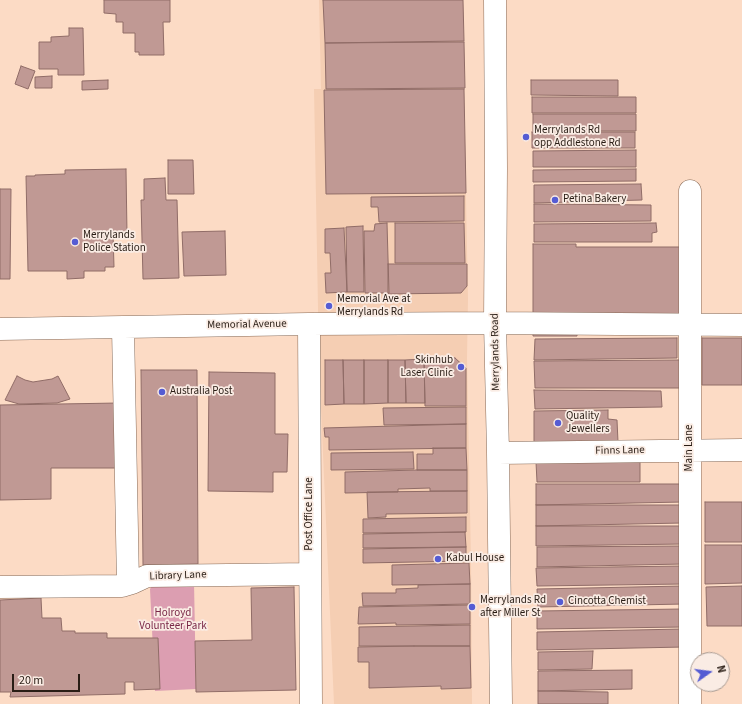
<!DOCTYPE html>
<html>
<head>
<meta charset="utf-8">
<style>
  body { margin:0 }
  #map { position:relative; width:742px; height:704px; overflow:hidden; background:#fcdbc5; font-family:"Source Sans 3",sans-serif }
  canvas { display:block }
  .north { position:absolute; left:690px; top:652px; width:40px; height:40px; box-sizing:border-box; background:#faece4; border:1px solid #a69991; border-radius:50%; rotate:76deg; font-size:11px; font-weight:700; line-height:16px; text-align:center; color:#291d15 }
  .north::after { content:''; display:block; margin:auto; width:14px; height:18px; background:#555cd3; clip-path:polygon(50% 0,100% 100%,50% 72%,0 100%) }
  .scale { position:absolute; left:12px; top:674px; width:68px; height:18px; box-sizing:border-box; border:2px solid #291d15; border-top:0; padding-left:5px; font-size:12px; line-height:14px; white-space:nowrap; color:#291d15; -webkit-text-stroke:3px #faece4; paint-order:stroke }
</style>
</head>
<body>
<div id="map">
<canvas width="742" height="704"></canvas>
<div class="north">N</div>
<div class="scale">20 m</div>
</div>
<script>
const ctx = document.querySelector('canvas').getContext('2d');
ctx.lineJoin = 'round';
function paint(path, color) {
  ctx.fillStyle = color;
  ctx.fill(path, 'evenodd');
}
function toPath(rows) {
  const path = new Path2D();
  for (const r of rows) {
    path.moveTo(r[0], r[1]);
    for (let i = 2; i < r.length; i += 2) path.lineTo(r[i], r[i + 1]);
  }
  return path;
}
function strokePath(path, color, width, dash) {
  ctx.strokeStyle = color;
  ctx.lineWidth = width;
  ctx.lineCap = dash ? 'butt' : 'round';
  ctx.setLineDash(dash || []);
  ctx.stroke(path);
}
function write(font, color, halo, rows, align = 'center') {
  ctx.font = font + ' "Source Sans 3",sans-serif';
  ctx.lineWidth = 3.5;
  ctx.setLineDash([]);
  ctx.textBaseline = 'middle';
  ctx.strokeStyle = halo;
  ctx.fillStyle = color;
  for (const [text, x, y, turn = 0] of rows) {
    ctx.save();
    ctx.translate(x, y);
    ctx.rotate((+turn || 0) * Math.PI / 180);
    ctx.textAlign = isNaN(turn) ? turn : align;
    if (halo) ctx.strokeText(text, 0, 0);
    ctx.fillText(text, 0, 0);
    ctx.restore();
  }
}
const built = toPath([
  [319,0,462,0,468,299,467,358,471,562,472,704,334,704,319,363,314,89,321,89]
]);
const green = toPath([
  [194,582,196,689,155,691,150,589,154,583]
]);
const building = toPath([
  [104,0,170,0,170,22,163,22,164,55,139,55,139,52,135,52,135,33,123,33,123,22,116,22,116,14,104,13,104,0],
  [323,0,463,0,464,41,325,43,323,0],
  [69,28,83,28,84,75,58,75,58,69,39,69,39,42,51,42,51,37,69,36,69,28],
  [464,42,465,88,326,89,325,43,464,42],
  [21,66,35,71,28,89,15,84,21,66],
  [52,76,52,88,35,88,35,77,52,76],
  [108,80,108,89,82,90,82,81,108,80],
  [531,80,618,80,618,96,531,95,531,80],
  [464,89,466,193,326,194,324,90,464,89],
  [532,97,636,97,636,113,532,113,532,97],
  [533,114,636,114,636,131,533,131,533,114],
  [532,132,635,132,635,148,532,148,532,132],
  [636,150,636,167,533,167,533,151,636,150],
  [168,160,193,160,194,194,168,194,168,160],
  [126,169,127,234,113,234,114,267,105,267,105,271,84,271,84,278,67,279,67,271,28,271,26,176,35,176,35,175,65,174,65,170,126,169],
  [636,169,636,181,533,182,533,170,636,169],
  [165,178,166,200,177,200,179,278,143,279,141,200,144,200,144,179,165,178],
  [641,184,642,200,534,203,534,185,641,184],
  [0,189,11,189,10,279,0,279,0,189],
  [464,196,464,221,379,222,378,207,371,207,371,197,464,196],
  [534,204,651,205,651,221,534,222,534,204],
  [387,223,389,293,365,293,364,231,374,231,375,224,387,223],
  [395,223,464,223,465,263,395,263,395,223],
  [656,223,657,232,652,233,652,242,534,242,534,224,656,223],
  [363,226,364,292,347,292,346,227,363,226],
  [344,228,347,292,326,293,325,273,331,273,330,253,325,253,325,229,344,228],
  [225,231,226,275,184,276,182,232,225,231],
  [533,244,576,244,576,247,681,247,682,331,577,332,577,336,533,336,533,244],
  [388,264,467,264,467,286,461,293,388,294,388,264],
  [677,338,677,358,534,360,535,339,677,338],
  [702,338,742,338,742,385,702,385,702,338],
  [455,358,466,368,466,406,425,406,424,359,455,358],
  [424,359,425,403,406,403,405,360,424,359],
  [325,360,343,360,344,404,325,405,325,360],
  [343,360,364,360,364,404,344,404,343,360],
  [364,360,388,360,388,403,364,404,364,360],
  [388,360,405,360,406,403,388,403,388,360],
  [681,360,682,388,535,388,534,361,681,360],
  [141,370,197,370,198,564,143,565,141,370],
  [209,372,275,373,275,434,288,434,287,472,273,472,273,492,208,491,209,372],
  [17,376,25,380,33,382,52,379,58,376,70,399,57,403,19,404,5,400,17,376],
  [534,390,661,391,662,407,535,409,534,390],
  [119,403,120,468,51,468,51,499,0,500,0,405,119,403],
  [466,407,466,424,384,425,383,408,466,407],
  [608,410,608,419,617,420,618,442,534,442,534,411,608,410],
  [466,424,466,448,329,450,329,437,325,437,324,428,466,424],
  [433,448,466,448,467,470,417,470,417,454,433,454,433,448],
  [413,452,414,469,331,470,331,453,413,452],
  [536,462,640,462,640,482,537,482,536,462],
  [417,470,467,470,467,491,430,491,430,488,398,489,398,492,345,493,345,472,417,470],
  [536,484,682,484,683,502,536,505,536,484],
  [467,491,467,513,386,514,386,517,368,518,367,492,467,491],
  [705,502,742,502,742,542,705,542,705,502],
  [536,505,682,505,682,523,536,526,536,505],
  [466,517,466,532,363,533,363,519,466,517],
  [536,526,682,526,683,544,536,546,536,526],
  [465,532,466,547,363,548,363,534,465,532],
  [705,545,742,545,742,583,705,584,705,545],
  [683,546,683,564,537,567,537,547,683,546],
  [466,547,466,561,363,563,363,549,466,547],
  [469,563,470,584,392,585,392,565,469,563],
  [683,566,683,584,537,586,536,568,683,566],
  [470,584,470,604,363,606,362,593,396,593,396,589,418,588,418,585,470,584],
  [683,586,684,604,538,607,537,589,683,586],
  [742,586,742,626,707,626,706,587,742,586],
  [294,587,296,690,196,692,195,641,252,640,251,588,294,587],
  [41,598,42,618,61,618,62,631,75,631,75,633,107,633,107,638,158,638,160,689,134,690,134,682,125,682,125,694,10,697,11,692,0,692,0,600,41,598],
  [470,605,470,624,396,625,396,623,358,624,359,607,470,605],
  [683,609,683,627,537,629,537,611,683,609],
  [470,625,470,646,359,646,359,627,470,625],
  [683,629,684,647,537,650,537,632,683,629],
  [414,646,470,646,471,688,441,689,441,686,369,688,369,662,358,662,358,647,414,646],
  [593,651,592,669,538,670,538,652,593,651],
  [632,670,632,689,538,691,538,671,632,670],
  [538,691,608,692,608,704,538,704,538,691]
]);
const minor = toPath([
  [495,0,496,168,495,323,498,453,501,704],
  [309,324,311,704],
  [123,328,128,584],
  [0,329,309,324,495,323,742,325],
  [498,453,742,450],
  [0,587,122,586,132,583,147,576,310,574],
  [690,704,690,191]
]);
const markers = [
  [526,137,4,"#555cd3"],
  [555,200,4,"#555cd3"],
  [75,242,4,"#555cd3"],
  [329,306,4,"#555cd3"],
  [461,367,4,"#555cd3"],
  [162,392,4,"#555cd3"],
  [558,423,4,"#555cd3"],
  [438,559,4,"#555cd3"],
  [560,602,4,"#555cd3"],
  [472,607,4,"#555cd3"]
];
const poiNames = [
  ["Merrylands Rd",534,131],
  ["opp Addlestone Rd",534,144],
  ["Petina Bakery",563,200],
  ["Merrylands",83,236],
  ["Police Station",83,249],
  ["Memorial Ave at",337,300],
  ["Merrylands Rd",337,313],
  ["Skinhub",453,361,"right"],
  ["Laser Clinic",453,374,"right"],
  ["Australia Post",170,392],
  ["Quality",566,417],
  ["Jewellers",566,430],
  ["Kabul House",446,559],
  ["Merrylands Rd",480,601],
  ["after Miller St",480,614],
  ["Cincotta Chemist",568,602]
];
const streetNames = [
  ["Memorial Avenue",247,325,-1],
  ["Merrylands Road",496,352,-91],
  ["Main Lane",690,448,-90],
  ["Finns Lane",620,451,-1],
  ["Post Office Lane",310,514,-90],
  ["Library Lane",178,576,-2]
];
const parkNames = [
  ["Holroyd",173,614],
  ["Volunteer Park",173,627]
];
paint(built, '#f5ceb3');
paint(green, '#dc9eb1');
paint(building, '#c09994');
strokePath(building, '#906c67', 1);
strokePath(minor, '#886b58', 23);
strokePath(minor, '#fff', 22);
for (const [x, y, r, color] of markers) {
  const dot = new Path2D();
  dot.arc(x, y, r, 0, 2 * Math.PI);
  ctx.fillStyle = color;
  ctx.fill(dot);
  strokePath(dot, '#faece4', 1.5);
}
write('11px', '#291d15', '#faece4', poiNames, 'left');
write('11px', '#291d15', '#faece4', streetNames);
write('11px', '#792747', '#faece4', parkNames);
</script>
</body>
</html>
